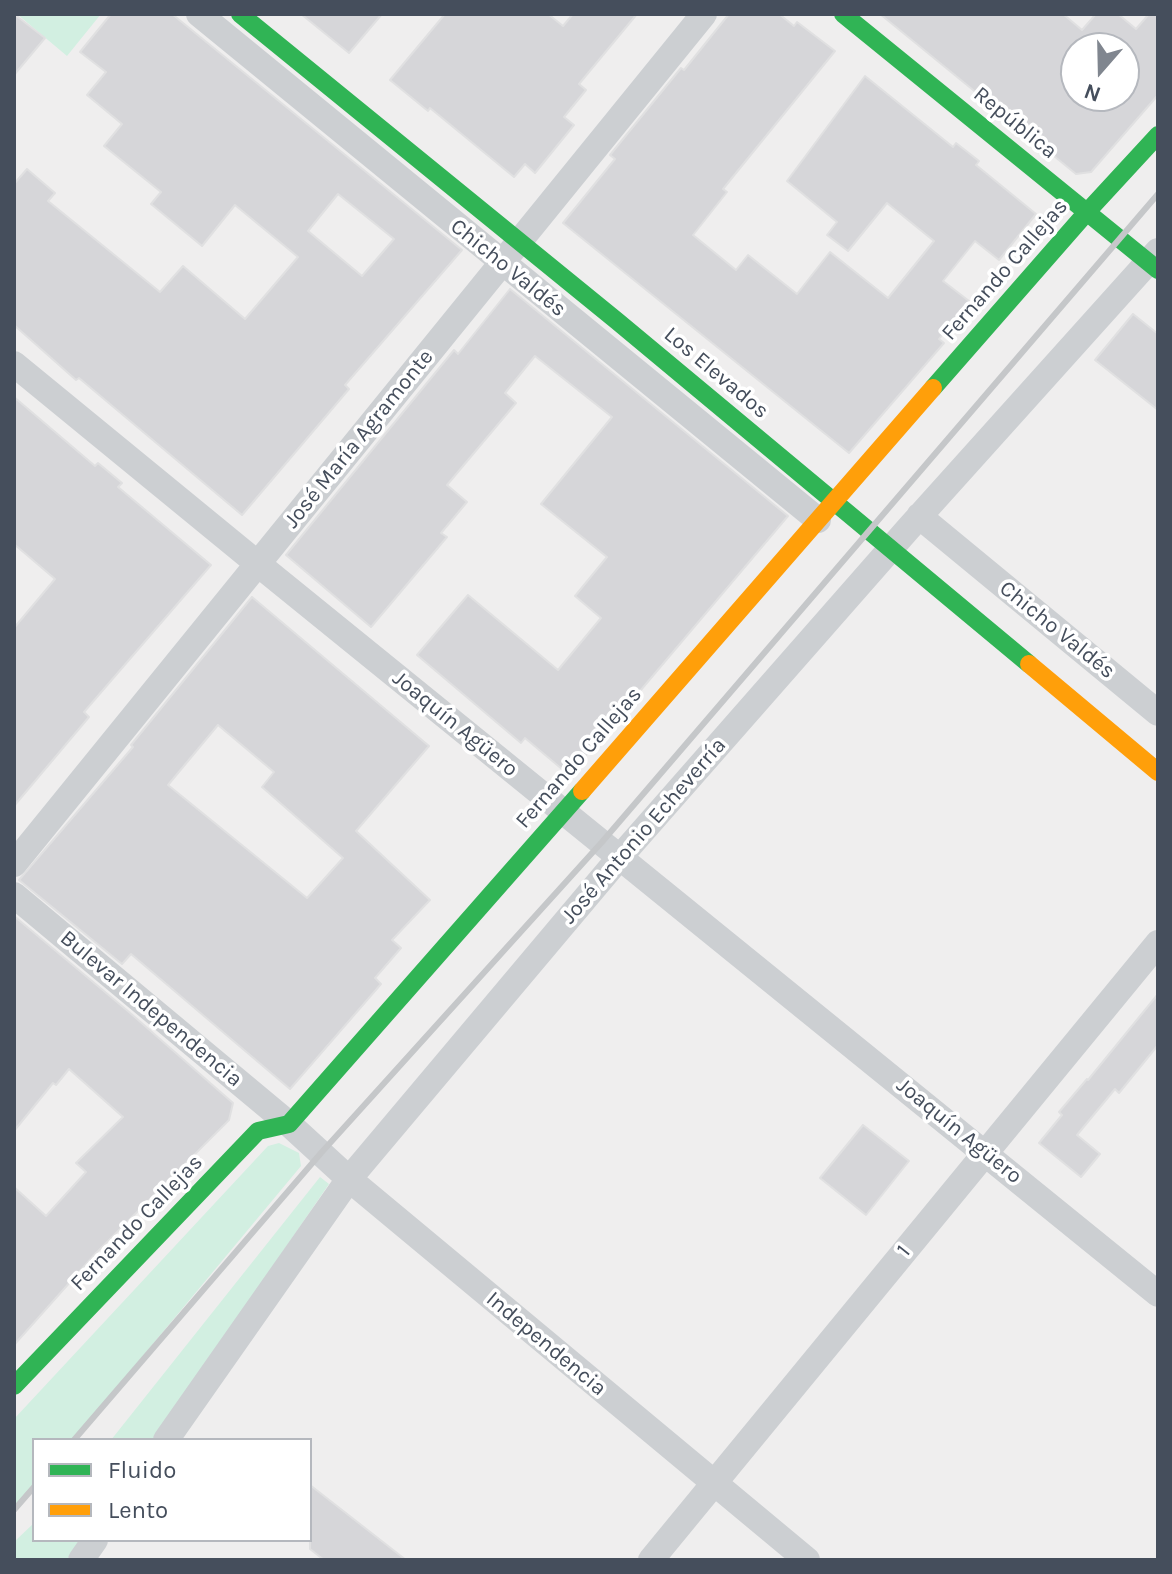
<!DOCTYPE html>
<html>
<head>
<meta charset="utf-8">
<style>
  body { margin:0 }
  #map { position:relative; width:1172px; height:1574px; overflow:hidden; background:#efeeee; font-family:Karla,sans-serif }
  canvas { display:block }
  .frame { position:absolute; inset:0; border:16px solid #454e5c; pointer-events:none }
  .legend { position:absolute; left:32px; top:1438px; width:280px; height:104px; box-sizing:border-box; background:#fff; border:2px solid #b5b8be; margin:0; padding:10px 14px; list-style:none; font-size:24px; color:#454e5c }
  .legend li { display:flex; align-items:center; gap:16px; height:40px }
  .legend b { width:40px; border:2px solid #b5b8be }
  .north { position:absolute; left:1060px; top:32px; width:80px; height:80px; box-sizing:border-box; background:#fff; border:2px solid #b5b8be; border-radius:50%; rotate:200deg; font-size:22px; font-weight:700; line-height:32px; text-align:center; color:#454e5c }
  .north::after { content:''; display:block; margin:auto; width:28px; height:36px; background:#80868f; clip-path:polygon(50% 0,100% 100%,50% 72%,0 100%) }
</style>
</head>
<body>
<div id="map">
<canvas width="1172" height="1574"></canvas>
<div class="frame"></div>
<ul class="legend">
<li><b style="height:10px;background:#30b455"></b>Fluido</li>
<li><b style="height:10px;background:#ff9f0a"></b>Lento</li>
</ul>
<div class="north">N</div>
</div>
<script>
const ctx = document.querySelector('canvas').getContext('2d');
ctx.lineJoin = 'round';
function paint(path, color) {
  ctx.fillStyle = color;
  ctx.fill(path, 'evenodd');
}
function toPath(rows) {
  const path = new Path2D();
  for (const r of rows) {
    path.moveTo(r[0], r[1]);
    for (let i = 2; i < r.length; i += 2) path.lineTo(r[i], r[i + 1]);
  }
  return path;
}
function strokePath(path, color, width, dash) {
  ctx.strokeStyle = color;
  ctx.lineWidth = width;
  ctx.lineCap = dash ? 'butt' : 'round';
  ctx.setLineDash(dash || []);
  ctx.stroke(path);
}
function write(font, color, halo, rows, align = 'center') {
  ctx.font = font + ' Karla,sans-serif';
  ctx.lineWidth = 7;
  ctx.setLineDash([]);
  ctx.textBaseline = 'middle';
  ctx.strokeStyle = halo;
  ctx.fillStyle = color;
  for (const [text, x, y, turn = 0] of rows) {
    ctx.save();
    ctx.translate(x, y);
    ctx.rotate((+turn || 0) * Math.PI / 180);
    ctx.textAlign = isNaN(turn) ? turn : align;
    if (halo) ctx.strokeText(text, 0, 0);
    ctx.fillText(text, 0, 0);
    ctx.restore();
  }
}
const green = toPath([
  [17,14,101,14,67,56],
  [279,1143,299,1153,301,1166,73,1440,34,1440,34,1485,14,1507,14,1419,268,1146],
  [320,1177,329,1184,154,1440,111,1440],
  [34,1523,34,1540,84,1540,66,1560,14,1560,14,1542]
]);
const building = toPath([
  [14,14,45,38,14,75,14,14],
  [111,14,172,14,462,250,345,385,349,389,242,515,79,378,76,380,14,325,14,184,27,169,55,193,48,201,160,292,183,266,245,319,298,257,235,205,202,246,151,204,161,192,104,146,122,124,87,95,106,72,80,52,111,14],
  [338,194,394,239,362,276,308,231,338,194],
  [301,14,382,14,349,53,301,14],
  [445,14,548,14,563,26,573,14,637,14,579,84,586,90,564,117,574,125,535,173,525,164,514,177,430,108,428,111,390,80,445,14],
  [729,14,779,14,794,26,797,22,835,51,723,189,727,192,693,235,736,270,748,255,797,294,830,252,888,298,934,241,887,203,848,251,827,235,837,222,787,181,865,76,953,147,956,143,979,161,976,165,1036,214,999,260,975,241,943,281,969,301,939,339,944,343,849,453,563,223,615,159,610,155,681,68,684,70,729,14],
  [880,14,1063,14,1082,30,1096,14,1118,14,1136,29,1149,14,1158,14,1158,95,1091,172,1076,174,880,14],
  [1076,48,1124,48,1124,96,1076,96,1076,48],
  [510,289,788,516,569,775,525,738,521,743,417,655,468,595,558,670,601,618,575,596,607,557,541,504,612,417,535,356,505,393,516,403,447,485,467,502,441,533,447,537,371,627,286,555,454,350,458,354,510,289],
  [1133,314,1158,334,1158,410,1095,360,1133,314],
  [14,397,95,466,98,463,122,483,118,487,211,565,84,712,89,717,14,806,14,628,55,579,14,544,14,397],
  [252,597,429,746,356,831,430,900,392,940,401,948,375,978,381,984,290,1089,131,954,122,964,19,880,133,747,131,745,252,597],
  [218,725,274,772,262,787,343,858,307,898,168,785,218,725],
  [14,916,129,1012,233,1103,229,1120,96,1253,14,1345,14,1187,46,1216,86,1172,76,1163,123,1117,69,1069,56,1085,53,1083,14,1131,14,916],
  [1158,994,1158,1045,1119,1093,1115,1089,1077,1135,1100,1154,1081,1177,1039,1143,1062,1115,1059,1112,1087,1079,1088,1080,1158,994],
  [863,1125,909,1161,866,1215,820,1178,863,1125],
  [310,1485,406,1560,324,1560,310,1549,310,1485]
]);
const street = toPath([
  [199,14,818,520],
  [14,364,258,564,1158,1294],
  [919,516,1158,713],
  [14,864,704,14],
  [14,895,289,1124,349,1179,807,1560],
  [166,1440,349,1179,620,857,908,529,1158,251],
  [81,1560,95,1540],
  [651,1560,1158,943]
]);
const fast = toPath([
  [240,14,617,321,1029,664],
  [843,14,1158,270],
  [933,388,1087,212,1158,135],
  [14,1386,258,1131,289,1124,582,791]
]);
const slow = toPath([
  [1029,664,1158,772],
  [582,791,933,388]
]);
const rail = toPath([
  [74,1440,321,1153,602,842,1158,194],
  [14,1510,34,1487]
]);
const streetNames = [
  ["República",1015,123,39],
  ["Chicho Valdés",508,268,39],
  ["Fernando Callejas",1005,270,-49],
  ["Los Elevados",716,373,40],
  ["José María Agramonte",359,439,-51],
  ["Chicho Valdés",1057,630,39],
  ["Joaquín Agüero",455,724,39],
  ["Fernando Callejas",579,758,-49],
  ["José Antonio Echeverría",644,831,-49],
  ["Bulevar Independencia",151,1009,40],
  ["Joaquín Agüero",959,1131,39],
  ["Fernando Callejas",137,1223,-46],
  ["1",904,1251,-51],
  ["Independencia",546,1344,40]
];
paint(green, '#d2efe1');
paint(building, '#d6d6d9');
strokePath(building, '#e0e0e1', 2);
strokePath(street, '#cccfd2', 26);
strokePath(fast, '#30b455', 18);
strokePath(slow, '#ff9f0a', 18);
strokePath(rail, '#c5c7c9', 6);
write('22px', '#454e5c', '#fff', streetNames);
</script>
</body>
</html>
